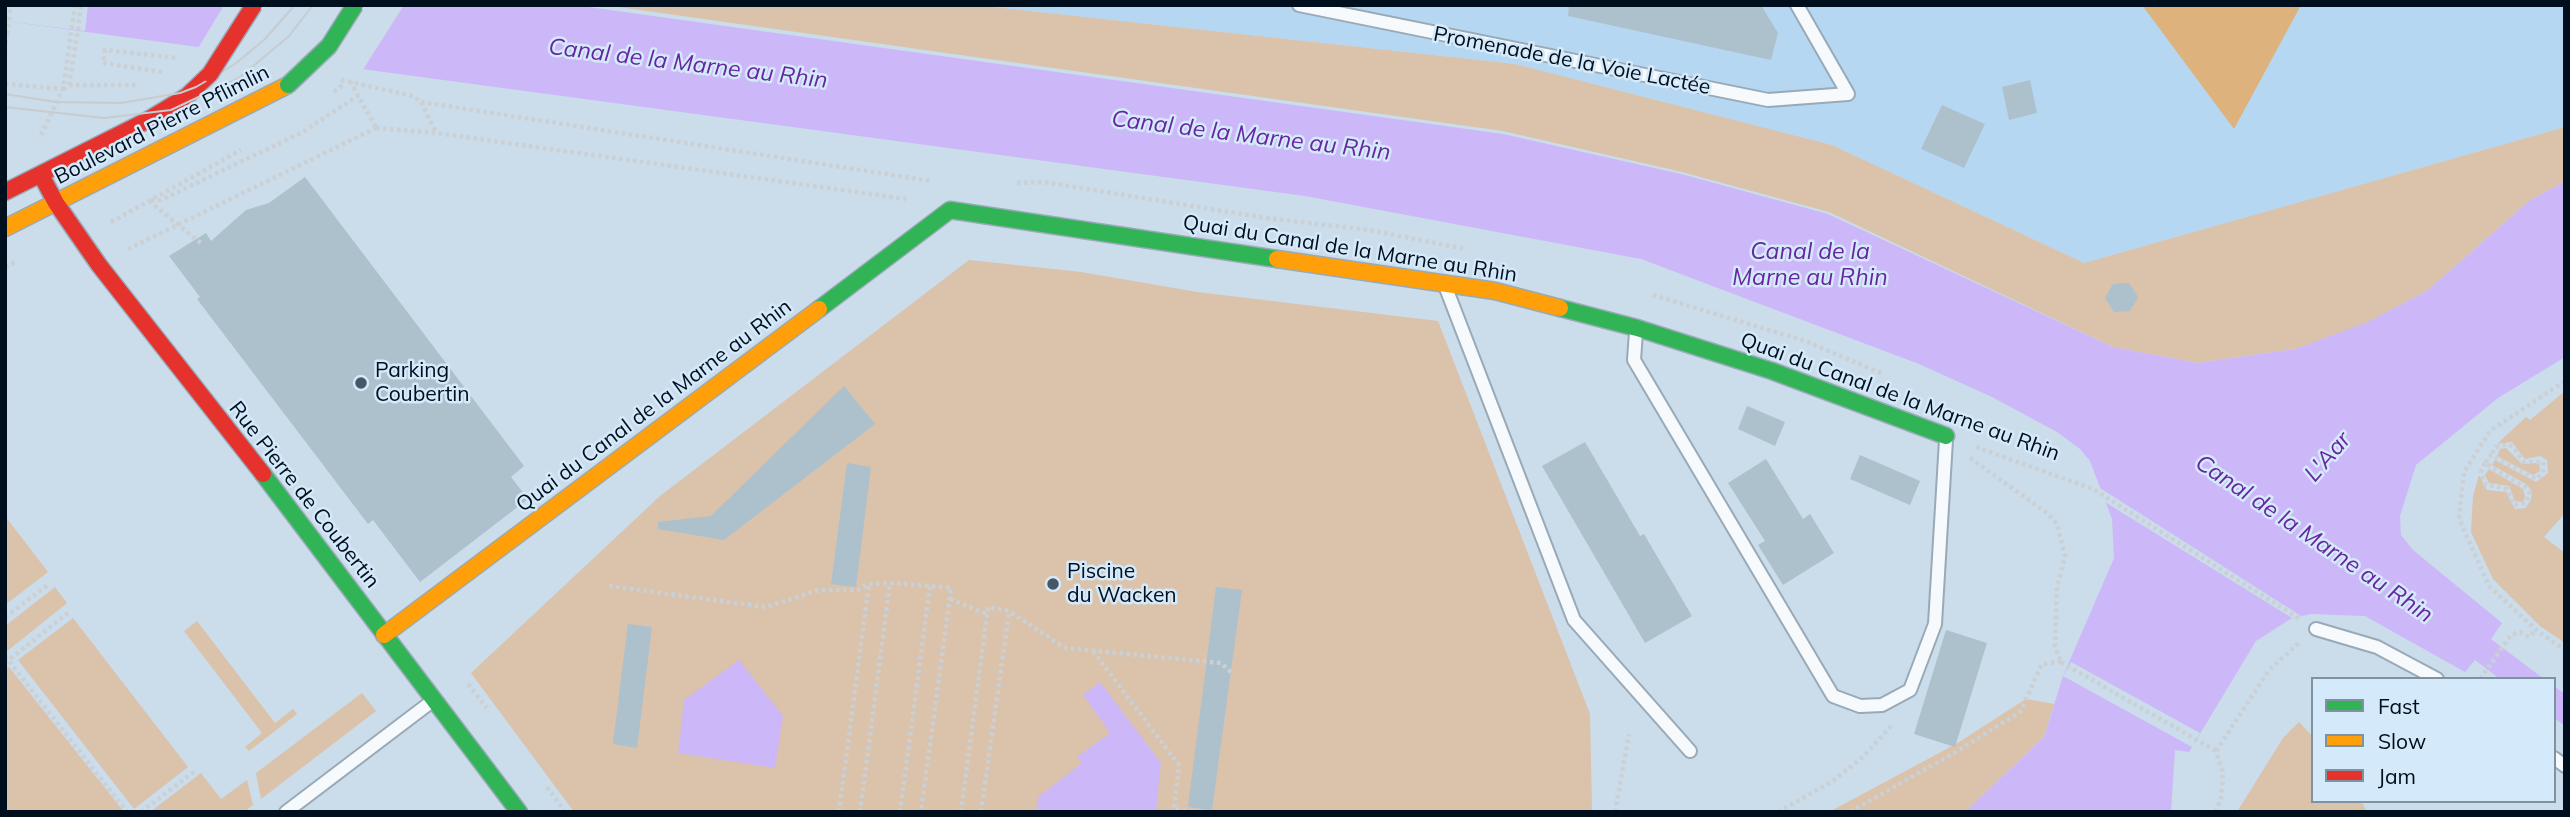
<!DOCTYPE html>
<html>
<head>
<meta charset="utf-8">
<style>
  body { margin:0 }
  #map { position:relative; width:2570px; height:817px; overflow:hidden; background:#cbdcea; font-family:Mulish,sans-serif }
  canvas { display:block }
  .frame { position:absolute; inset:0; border:7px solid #000f1e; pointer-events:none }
  .legend { position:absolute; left:2311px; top:677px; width:245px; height:126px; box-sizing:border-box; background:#d4e9fa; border:2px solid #7f92a2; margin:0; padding:9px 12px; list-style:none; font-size:21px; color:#000f1e }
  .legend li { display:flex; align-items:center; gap:14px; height:35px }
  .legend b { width:35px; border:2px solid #7f92a2 }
</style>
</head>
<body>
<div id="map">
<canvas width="2570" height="817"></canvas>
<div class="frame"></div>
<ul class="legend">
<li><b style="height:9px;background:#30b455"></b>Fast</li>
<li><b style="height:9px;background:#ff9f0a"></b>Slow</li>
<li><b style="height:9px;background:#e5322d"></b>Jam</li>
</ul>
</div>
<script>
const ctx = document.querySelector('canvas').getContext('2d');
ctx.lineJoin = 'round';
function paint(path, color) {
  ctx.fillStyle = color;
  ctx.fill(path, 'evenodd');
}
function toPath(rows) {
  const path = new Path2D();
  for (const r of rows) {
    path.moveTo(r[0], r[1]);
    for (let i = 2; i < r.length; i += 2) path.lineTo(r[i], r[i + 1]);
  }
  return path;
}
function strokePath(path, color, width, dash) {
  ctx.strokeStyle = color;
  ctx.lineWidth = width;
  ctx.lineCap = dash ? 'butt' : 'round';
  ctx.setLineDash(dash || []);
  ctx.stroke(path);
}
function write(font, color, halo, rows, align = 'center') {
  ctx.font = font + ' Mulish,sans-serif';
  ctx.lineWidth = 5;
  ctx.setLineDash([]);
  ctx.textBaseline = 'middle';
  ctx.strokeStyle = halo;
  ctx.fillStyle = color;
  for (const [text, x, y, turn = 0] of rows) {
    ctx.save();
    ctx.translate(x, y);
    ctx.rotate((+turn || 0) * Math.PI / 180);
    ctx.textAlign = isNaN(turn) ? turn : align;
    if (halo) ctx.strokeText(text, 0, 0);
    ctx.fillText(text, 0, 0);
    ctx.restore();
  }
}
const built = toPath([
  [975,5,2565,5,2565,127,2084,263,1832,145,1515,64]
]);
const green = toPath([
  [604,5,975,5,1515,64,1832,145,2084,263,2565,127,2565,181,2529,201,2428,290,2368,323,2295,349,2197,363,2113,347,1829,212,1682,172,1503,131],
  [969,260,1081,272,1197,292,1438,321,1590,714,1592,812,574,812,471,673,660,496],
  [2565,391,2565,513,2544,537,2565,553,2565,643,2540,626,2493,579,2471,532,2473,496,2479,475,2487,490,2506,492,2515,509,2525,508,2531,500,2532,491,2526,484,2492,465,2495,460,2536,482,2548,473,2547,460,2540,456,2525,459,2512,442,2497,444,2526,417,2530,420],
  [2506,448,2522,464,2539,463,2540,471,2533,475,2497,456,2500,449],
  [2489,469,2523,489,2525,496,2523,502,2515,501,2509,486,2489,483,2485,475],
  [5,516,48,572,5,605],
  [55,587,67,603,6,652,5,626],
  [73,618,188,767,134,809,18,660],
  [197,621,275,723,293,709,297,714,249,751,245,747,262,733,184,631],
  [9,667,124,812,5,812,5,670],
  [362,693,376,711,261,799,256,773],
  [2026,699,2054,704,2044,737,1965,812,1829,812,1956,744],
  [2299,722,2313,737,2313,801,2361,801,2367,812,2237,812,2283,738],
  [201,773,221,799,247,780,253,805,244,812,150,812]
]);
const forest = toPath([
  [2142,5,2301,5,2234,129]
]);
const water = toPath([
  [5,5,574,5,1503,134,1681,174,1828,214,2113,347,2197,363,2295,349,2368,322,2428,290,2529,201,2565,181,2565,357,2498,398,2416,465,2400,516,2401,535,2413,550,2502,623,2491,639,2544,679,2500,679,2475,660,2465,672,2365,616,2311,614,2292,618,2256,641,2189,752,2175,750,2171,812,1965,812,2044,737,2063,676,2114,558,2112,519,2090,461,2080,449,2057,432,1992,397,1919,364,1641,259,1305,196,5,21],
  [739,660,783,716,775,768,678,753,684,700],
  [1100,682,1161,763,1156,812,1036,812,1038,797,1082,763,1077,757,1110,733,1083,695],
  [2554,686,2565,694,2565,726,2554,718]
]);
const pier = toPath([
  [5,5,88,5,85,31,5,21],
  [224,5,404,5,361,73,197,50],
  [2100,488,2301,616,2292,618,2105,502],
  [2071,662,2200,733,2192,747,2063,676]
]);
const building = toPath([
  [1569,5,1761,5,1778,33,1771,60,1568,16],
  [2030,80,2037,113,2009,120,2002,87],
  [1942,105,1985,124,1964,168,1921,149],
  [305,177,524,466,511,477,528,499,420,582,373,520,368,524,197,299,200,297,169,256,206,233,211,241,246,210,269,203],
  [2129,283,2138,297,2130,311,2114,312,2105,298,2113,284],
  [844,386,875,424,724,540,658,529,658,522,711,516],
  [1747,406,1785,422,1775,446,1738,429],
  [1585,442,1640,536,1644,534,1692,616,1645,643,1542,466],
  [1860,455,1920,481,1910,505,1850,479],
  [1766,459,1803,519,1810,514,1834,553,1783,585,1758,545,1765,541,1728,483],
  [847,463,871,467,856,587,831,584],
  [1216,587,1242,590,1212,810,1188,807],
  [628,624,652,627,637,748,613,744],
  [1946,630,1987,643,1955,747,1914,734]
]);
const path = toPath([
  [78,30,81,5],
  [7,34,11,5],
  [162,72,103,63,105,50,177,58],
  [341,80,413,96,421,102,436,132],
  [350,81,376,128],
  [5,84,63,89],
  [69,85,139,85],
  [334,92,344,84],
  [421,102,931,181],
  [376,128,436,133,906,199],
  [41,135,63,89,75,5],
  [1017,183,1044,182,1266,218,1369,230,1465,249],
  [151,200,161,200,303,132,359,95],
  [149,201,203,245],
  [111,222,241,150],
  [128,249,376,128],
  [5,267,17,261],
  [1653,295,1805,341,1883,374],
  [2565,381,2490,431,2464,472,2459,519,2489,586,2536,630,2565,650],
  [1976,447,2093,489,2300,619],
  [1970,458,2047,513,2057,524,2065,556,2057,587,2055,646,2061,662],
  [2485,463,2481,472,2485,484,2507,489,2514,505,2525,503,2530,493,2525,487,2485,463,2491,455,2536,479,2543,473,2543,462,2524,462,2513,447,2508,444,2496,447,2491,455],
  [609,586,766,607,819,590,858,590,867,584,895,583,951,588,921,812],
  [950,599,987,614],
  [5,617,48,585],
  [1093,651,1179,765,1174,809,1193,812],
  [5,656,127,812],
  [2061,662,2216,751],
  [5,663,69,612],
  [2480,679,2511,635,2520,632,2529,637,2536,630],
  [468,684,487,708],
  [2216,751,2269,670,2300,642],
  [547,787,565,812],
  [141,812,195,771],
  [839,812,869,584],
  [860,812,890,583],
  [900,812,930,586],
  [961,812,988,607,1009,611,1065,648,1221,663,1232,673],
  [981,812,1009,612],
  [1615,812,1629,734],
  [1778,812,1833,781,1864,756,1891,726],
  [1850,812,1954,753,2020,712,2042,664,2061,662],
  [2215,812,2221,799,2223,773,2216,751]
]);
const lane = toPath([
  [1299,5,1768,100,1848,94,1797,5],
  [1446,288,1574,620,1690,751],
  [1636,332,1634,360,1833,696,1860,706,1882,705,1910,690,1935,624,1946,440],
  [2316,629,2377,647,2437,679],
  [2554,758,2565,766],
  [286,812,431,702]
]);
const fast = toPath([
  [1560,308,1637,328,1772,371,1946,436],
  [819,309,950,210,1277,259],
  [263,474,519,812]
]);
const slow = toPath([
  [5,228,288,85],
  [1277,259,1495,291,1560,308],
  [384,635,819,309]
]);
const jam = toPath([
  [41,175,56,203,99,265,263,474],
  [5,192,146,121,187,96,210,74]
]);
const tram = toPath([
  [5,94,56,102,121,103,180,93,196,87,235,64,264,40,295,5],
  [5,107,104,118,171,110,239,78,289,36,313,5]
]);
const pathBridge = toPath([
  [5,50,7,34],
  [63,89,69,85,78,30]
]);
const fastBridge = toPath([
  [288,85,329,46,355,5]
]);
const jamBridge = toPath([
  [210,74,254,5]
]);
const markers = [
  [361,383,7,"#475765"],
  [1053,584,7,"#475765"]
];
const streetNames = [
  ["Promenade de la Voie Lactée",1572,61,11],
  ["Boulevard Pierre Pflimlin",162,125,-27],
  ["Quai du Canal de la Marne au Rhin",1350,249,9],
  ["Quai du Canal de la Marne au Rhin",1900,397,20],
  ["Quai du Canal de la Marne au Rhin",654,406,-37],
  ["Rue Pierre de Coubertin",304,495,52]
];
const poiNames = [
  ["Parking",375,371],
  ["Coubertin",375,395],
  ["Piscine",1067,572],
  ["du Wacken",1067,596]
];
const waterNames = [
  ["Canal de la Marne au Rhin",688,64,7],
  ["Canal de la Marne au Rhin",1251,136,7],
  ["Canal de la",1810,252],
  ["Marne au Rhin",1810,278],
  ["L'Aar",2328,457,-49],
  ["Canal de la Marne au Rhin",2314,539,34]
];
paint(built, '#b6d7f2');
paint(green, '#dac2ab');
paint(forest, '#ddb27c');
paint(water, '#ccb8f8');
paint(pier, '#cbdcea');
paint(building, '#acc1cc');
strokePath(lane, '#98a9b7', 16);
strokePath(fast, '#98a9b7', 19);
strokePath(slow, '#98a9b7', 19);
strokePath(jam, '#98a9b7', 19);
strokePath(path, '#cbd0d5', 4.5, [3.5, 3.5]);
strokePath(lane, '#f7fafc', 12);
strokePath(fast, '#30b455', 16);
strokePath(slow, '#ff9f0a', 16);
strokePath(jam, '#e5322d', 16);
strokePath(tram, '#c7ccd0', 2);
strokePath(fastBridge, '#98a9b7', 19, []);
strokePath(jamBridge, '#98a9b7', 19, []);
strokePath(pathBridge, '#cbd0d5', 4.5, [3.5, 3.5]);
strokePath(fastBridge, '#30b455', 16);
strokePath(jamBridge, '#e5322d', 16);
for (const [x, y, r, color] of markers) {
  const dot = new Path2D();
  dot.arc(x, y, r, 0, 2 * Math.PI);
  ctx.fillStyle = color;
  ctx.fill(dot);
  strokePath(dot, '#d4e9fa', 2.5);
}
write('21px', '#000f1e', '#d4e9fa', streetNames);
write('21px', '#000f1e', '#d4e9fa', poiNames, 'left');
write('italic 23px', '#6725a1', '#d4e9fa', waterNames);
</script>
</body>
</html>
